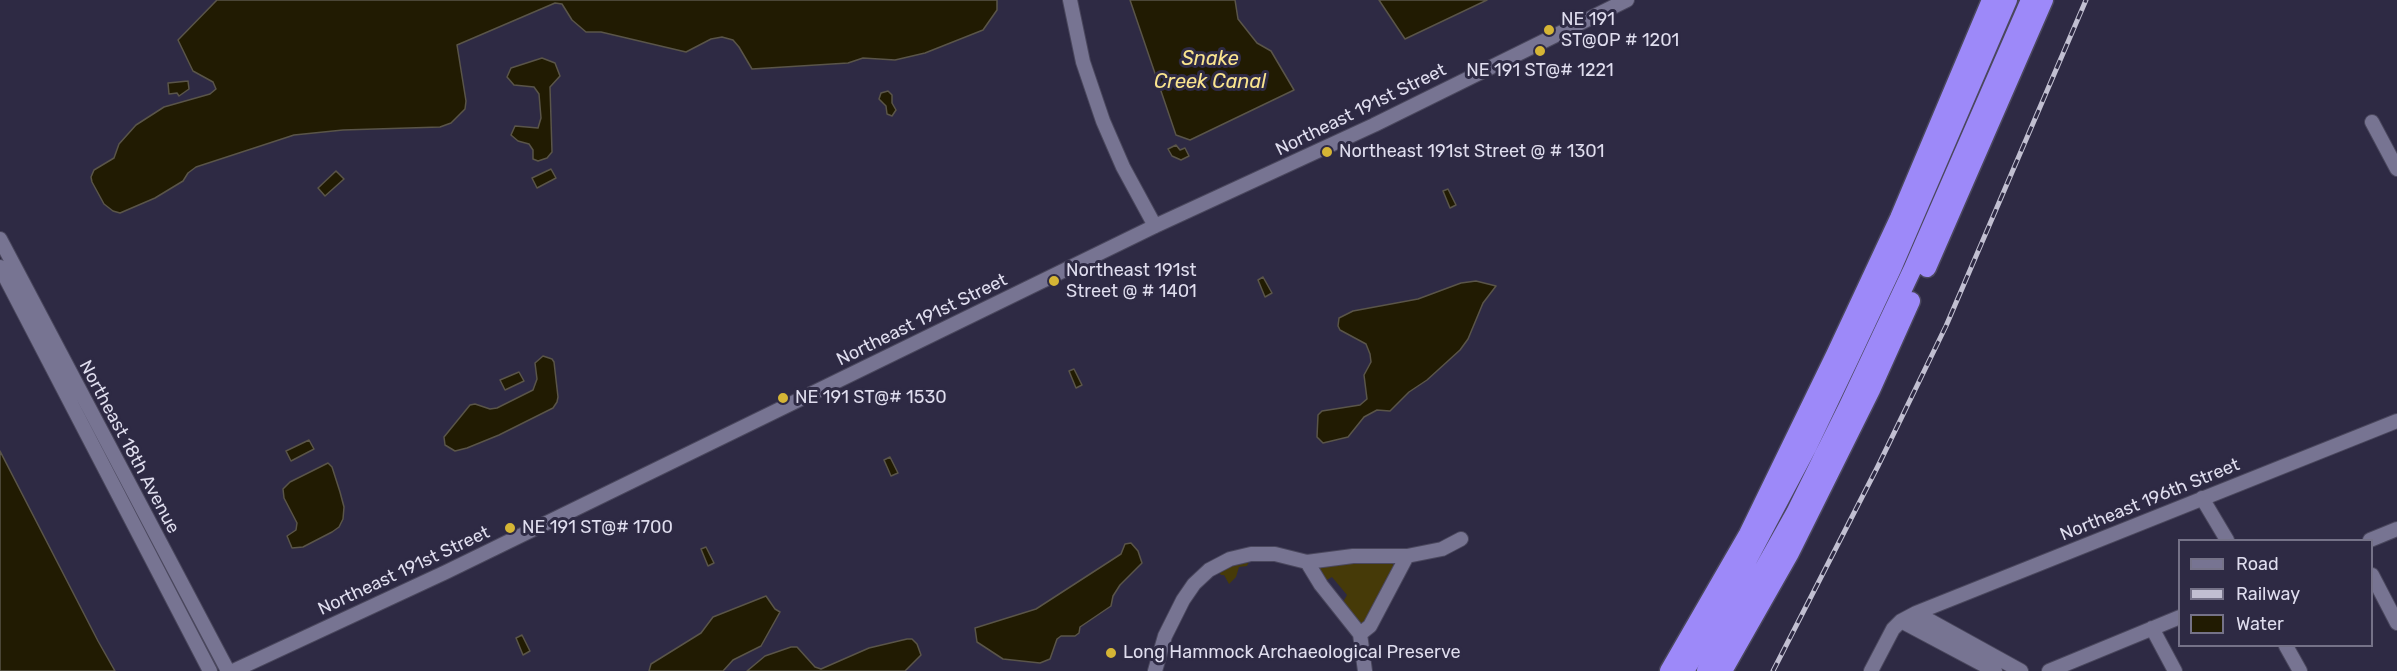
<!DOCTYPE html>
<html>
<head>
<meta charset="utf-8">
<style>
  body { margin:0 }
  #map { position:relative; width:2397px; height:671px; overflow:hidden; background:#2e2a44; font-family:Rubik,sans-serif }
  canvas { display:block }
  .legend { position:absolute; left:2178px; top:539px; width:195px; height:108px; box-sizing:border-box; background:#2e2a44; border:2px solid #757288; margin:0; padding:8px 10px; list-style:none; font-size:18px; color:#dfddee }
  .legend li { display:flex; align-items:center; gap:12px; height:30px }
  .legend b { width:30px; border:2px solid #757288 }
</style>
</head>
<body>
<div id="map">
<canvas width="2397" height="671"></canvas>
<ul class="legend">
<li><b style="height:8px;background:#777492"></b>Road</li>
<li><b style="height:8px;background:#c1bfd1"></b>Railway</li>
<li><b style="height:16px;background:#211b02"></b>Water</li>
</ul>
</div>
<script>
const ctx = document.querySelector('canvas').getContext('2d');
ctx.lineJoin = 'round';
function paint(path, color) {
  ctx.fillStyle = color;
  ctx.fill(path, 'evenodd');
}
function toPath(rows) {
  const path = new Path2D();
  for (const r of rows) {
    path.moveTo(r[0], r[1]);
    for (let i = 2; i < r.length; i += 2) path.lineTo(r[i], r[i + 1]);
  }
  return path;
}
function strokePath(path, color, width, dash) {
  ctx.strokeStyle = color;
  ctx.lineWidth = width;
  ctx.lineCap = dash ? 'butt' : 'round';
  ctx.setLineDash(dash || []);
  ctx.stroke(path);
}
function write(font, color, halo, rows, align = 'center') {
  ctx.font = font + ' Rubik,sans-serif';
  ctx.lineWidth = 6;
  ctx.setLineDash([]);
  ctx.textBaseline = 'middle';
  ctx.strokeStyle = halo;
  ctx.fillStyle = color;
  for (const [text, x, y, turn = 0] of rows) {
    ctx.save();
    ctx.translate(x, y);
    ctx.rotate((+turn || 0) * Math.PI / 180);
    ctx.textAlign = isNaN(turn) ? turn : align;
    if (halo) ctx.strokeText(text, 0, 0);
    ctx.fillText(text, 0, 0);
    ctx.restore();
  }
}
const green = toPath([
  [1391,561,1395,569,1366,623,1361,625,1343,602,1347,595,1332,577,1325,581,1317,571,1318,565,1322,563],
  [1249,562,1247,566,1239,567,1236,577,1229,584,1224,575,1221,575,1219,572,1231,566]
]);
const water = toPath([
  [217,0,997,0,997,10,983,30,925,53,895,60,863,58,848,63,752,69,739,47,733,40,722,37,711,39,686,52,601,32,586,32,572,20,562,4,555,3,457,45,466,101,465,109,451,123,440,127,343,130,294,135,196,167,188,173,183,181,155,198,120,213,113,211,104,204,92,182,91,177,94,170,114,158,119,144,136,125,164,107,210,94,216,89,213,82,193,71,178,40,217,0],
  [1130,0,1235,0,1238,19,1257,43,1271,51,1294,90,1190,140,1176,135,1130,0],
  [1379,0,1487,0,1405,39,1379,0],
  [542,58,555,63,560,76,550,87,552,152,547,158,538,161,533,159,533,150,529,144,518,141,511,135,515,126,538,128,541,118,539,94,534,87,514,85,507,77,511,68,542,58],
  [188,81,189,89,179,96,177,93,169,94,168,83,188,81],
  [888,91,892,95,892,103,896,110,892,116,887,114,886,106,879,99,881,93,888,91],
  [1176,145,1180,150,1185,148,1189,156,1181,160,1172,156,1168,149,1176,145],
  [551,169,556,178,537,188,532,178,551,169],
  [336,171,344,179,325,196,318,188,336,171],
  [1448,189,1456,205,1450,208,1443,191,1448,189],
  [1263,277,1272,293,1265,297,1258,280,1263,277],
  [1476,281,1496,286,1483,303,1468,339,1460,350,1427,380,1409,392,1390,411,1377,410,1364,417,1348,437,1323,443,1317,437,1318,415,1322,411,1360,405,1367,399,1364,375,1371,362,1370,354,1366,344,1340,330,1338,326,1339,318,1353,311,1418,299,1461,283,1476,281],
  [543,356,552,359,554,362,558,397,557,402,553,408,499,435,467,448,455,451,445,445,444,437,470,405,475,404,490,409,497,408,533,390,537,379,535,363,543,356],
  [1074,369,1082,385,1076,388,1069,371,1074,369],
  [519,372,524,381,505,390,500,380,519,372],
  [309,440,314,449,291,461,286,451,309,440],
  [0,451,98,641,115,671,0,671,0,451],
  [890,457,898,473,891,476,884,460,890,457],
  [328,463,332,467,340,492,344,507,343,519,339,527,332,532,303,547,292,548,287,536,296,530,297,523,284,498,283,489,290,482,328,463],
  [1131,543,1138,551,1142,563,1120,585,1113,596,1111,606,1080,627,1079,633,1075,636,1061,636,1057,639,1050,659,1040,663,1003,659,977,642,975,628,1036,609,1121,554,1125,544,1131,543],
  [706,547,714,563,708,566,701,549,706,547],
  [766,596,775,609,780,612,761,646,733,660,723,671,649,671,651,664,701,633,713,617,766,596],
  [522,635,530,651,523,655,516,638,522,635],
  [907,639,912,639,917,644,921,655,905,671,747,671,765,656,791,647,797,647,815,667,821,669,869,648,907,639]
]);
const minor = toPath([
  [1070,0,1083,62,1103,121,1123,167,1155,226],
  [2372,122,2397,169],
  [0,239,228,671],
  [0,267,210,671],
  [2202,498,2227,540],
  [2370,540,2397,529],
  [1307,562,1321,585,1360,634,1365,671],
  [2372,575,2397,623],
  [1916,613,2021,671],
  [1901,621,1995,671],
  [2152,628,2175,671],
  [1360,634,1370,626,1407,556],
  [2286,646,2300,671],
  [233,671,446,572,1155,226,1374,125,1627,0],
  [1155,671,1165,636,1183,600,1194,584,1209,570,1230,559,1251,554,1275,554,1307,562,1353,556,1407,556,1442,549,1461,539],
  [1871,671,1893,629,1901,621,1916,613,2397,421],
  [2049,671,2180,617]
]);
const highway = toPath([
  [1927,268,2044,0],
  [1669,671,1748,534,1835,355,1899,218,1991,0],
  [1685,671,1724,605,1807,448,1849,360,1892,269,2008,0],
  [1706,671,1795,513,1848,406,1913,268,2030,0],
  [1723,671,1790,553,1871,390,1911,301]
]);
const rail = toPath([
  [1773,671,1878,466,1946,326,2086,0]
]);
const markers = [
  [1549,30,6,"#d5b535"],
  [1540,51,6,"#d5b535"],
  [1327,152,6,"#d5b535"],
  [1054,281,6,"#d5b535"],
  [783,398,6,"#d5b535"],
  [510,528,6,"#d5b535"],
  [1111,653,6,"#d5b535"]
];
const poiNames = [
  ["NE 191",1561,20],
  ["ST@OP # 1201",1561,41],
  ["NE 191 ST@# 1221",1540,71,"center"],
  ["Northeast 191st Street @ # 1301",1339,152],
  ["Northeast 191st",1066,271],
  ["Street @ # 1401",1066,292],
  ["NE 191 ST@# 1530",795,398],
  ["NE 191 ST@# 1700",522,528],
  ["Long Hammock Archaeological Preserve",1123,653]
];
const streetNames = [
  ["Northeast 191st Street",1361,110,-26],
  ["Northeast 191st Street",922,320,-26],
  ["Northeast 18th Avenue",129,447,62],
  ["Northeast 196th Street",2150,500,-22],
  ["Northeast 191st Street",404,571,-25]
];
const waterNames = [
  ["Snake",1210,59],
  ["Creek Canal",1210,82]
];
paint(green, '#463a08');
paint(water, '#211b02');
strokePath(water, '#5a5549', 1.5);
strokePath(minor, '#4a475d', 16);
strokePath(highway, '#4a475d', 21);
strokePath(minor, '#777492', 14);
strokePath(highway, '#9d89f9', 18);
strokePath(rail, '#c1bfd1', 5);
strokePath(rail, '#2e2a44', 3, [9]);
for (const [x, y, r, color] of markers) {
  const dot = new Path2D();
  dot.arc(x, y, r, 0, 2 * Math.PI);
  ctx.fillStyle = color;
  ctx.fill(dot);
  strokePath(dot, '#2e2a44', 2);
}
write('18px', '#dfddee', '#2e2a44', poiNames, 'left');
write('18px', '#dfddee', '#2e2a44', streetNames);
write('italic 20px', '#fae48e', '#2e2a44', waterNames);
</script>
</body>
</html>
